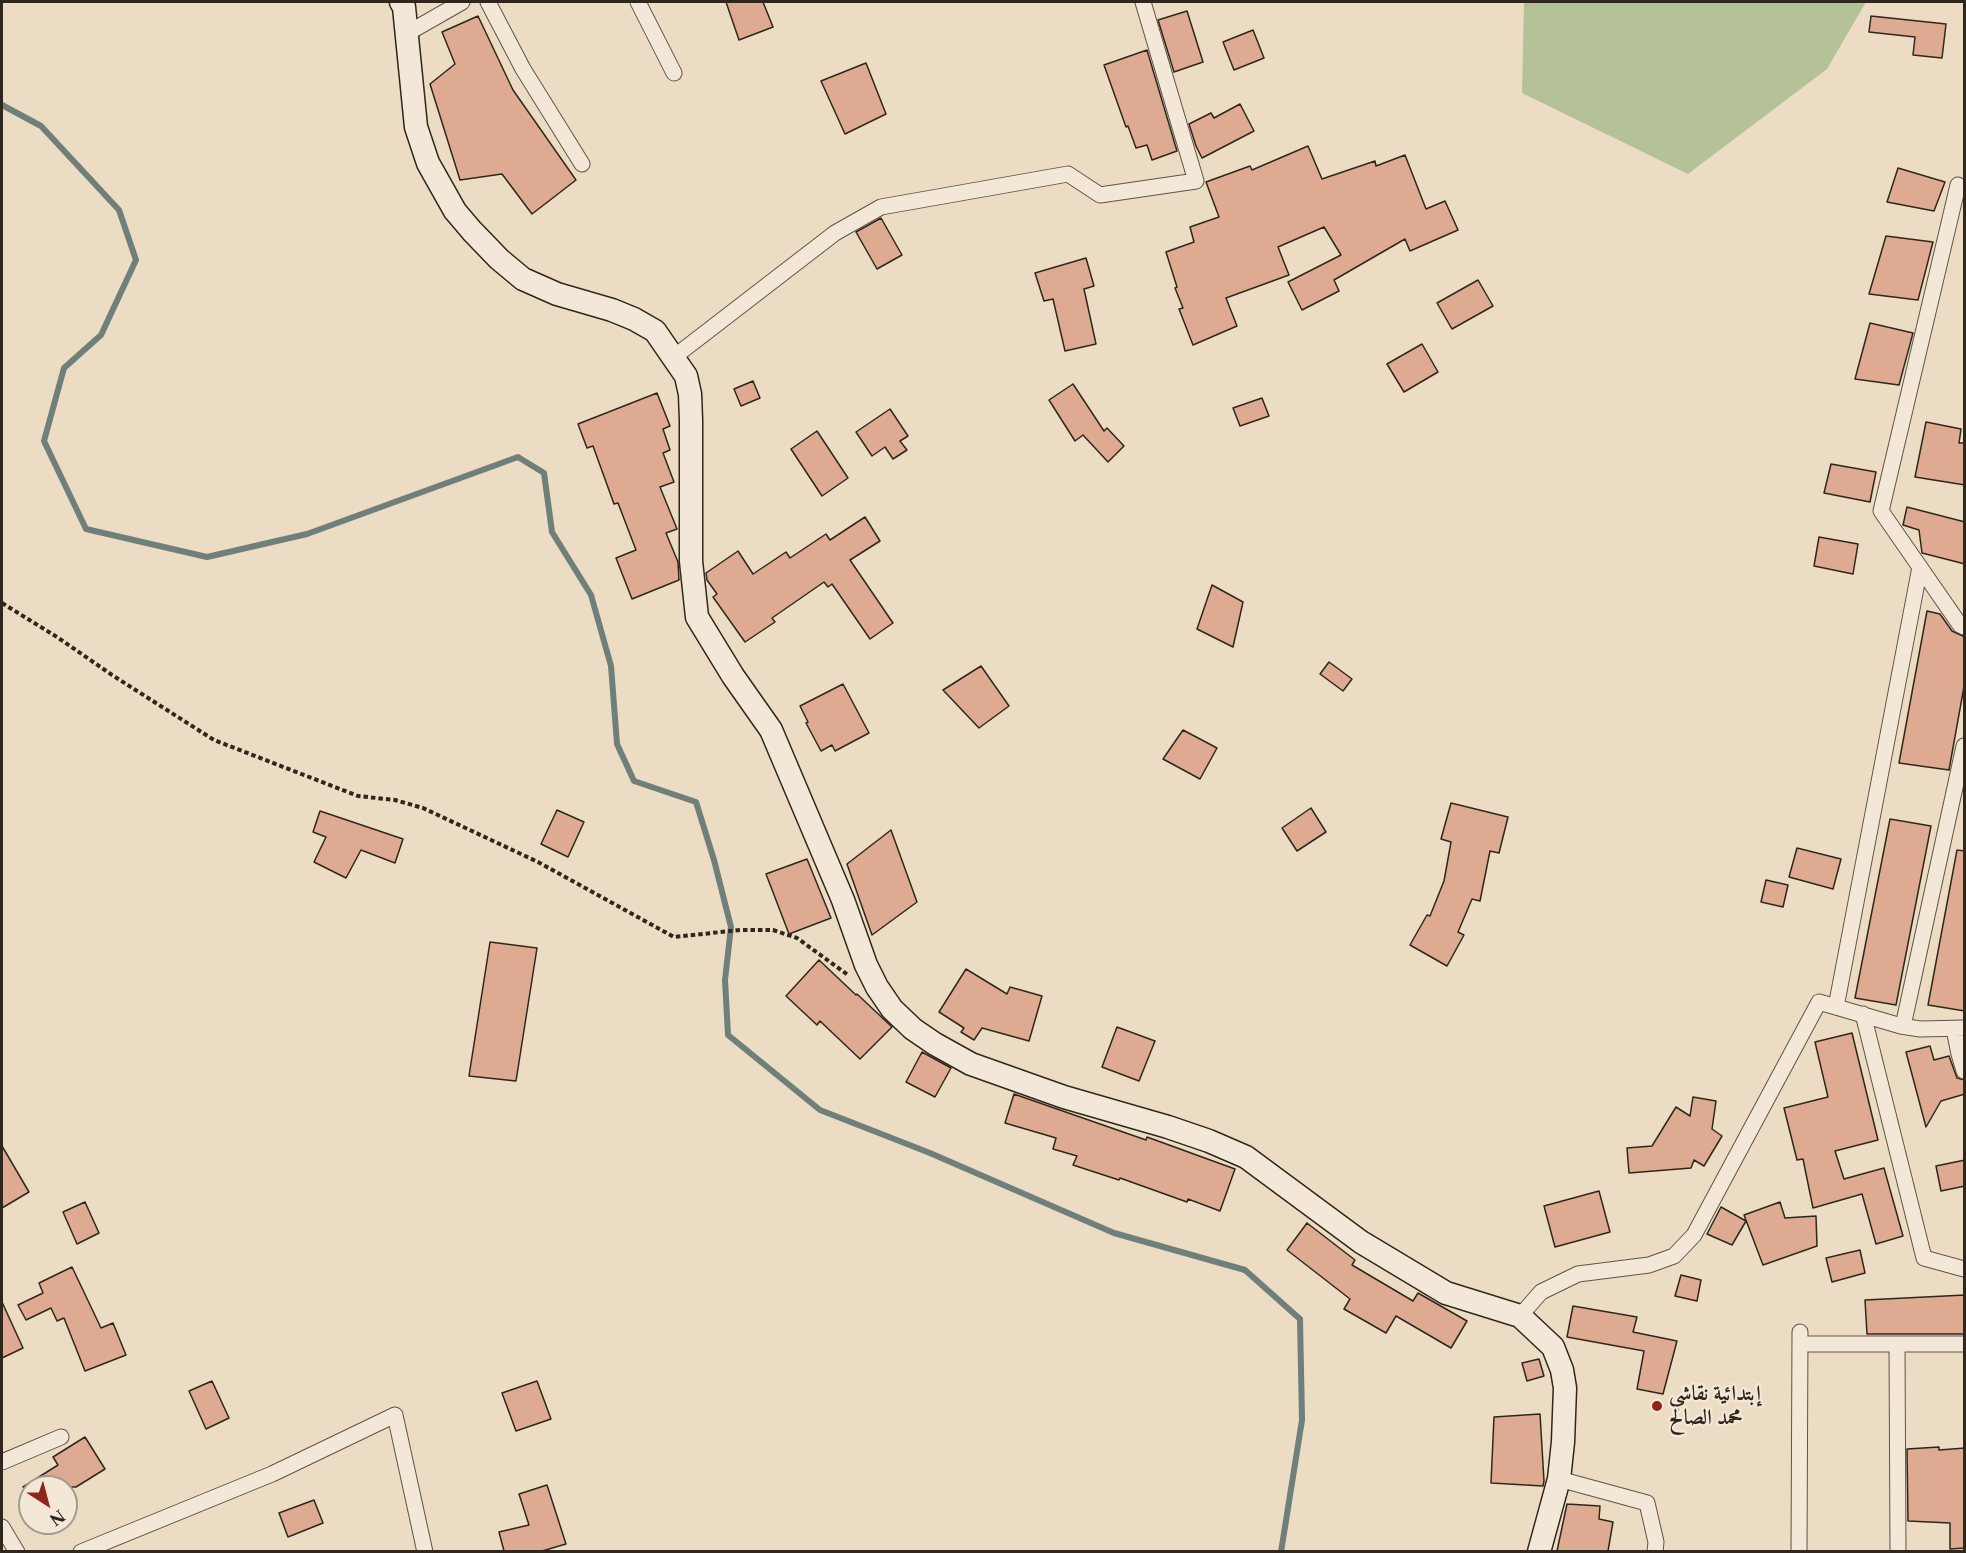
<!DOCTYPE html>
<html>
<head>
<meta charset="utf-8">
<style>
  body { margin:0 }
  #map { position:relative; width:1966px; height:1553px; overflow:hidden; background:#ecdcc3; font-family:"Libre Caslon Text",serif }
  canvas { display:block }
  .frame { position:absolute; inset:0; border:3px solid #2f271c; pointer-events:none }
  .north { position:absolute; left:18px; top:1475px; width:60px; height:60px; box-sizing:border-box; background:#f3e8d8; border:2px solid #a59b8d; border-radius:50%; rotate:144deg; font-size:16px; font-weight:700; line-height:24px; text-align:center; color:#2f271c }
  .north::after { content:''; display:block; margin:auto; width:21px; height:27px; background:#8f2418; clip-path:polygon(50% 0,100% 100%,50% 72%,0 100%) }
</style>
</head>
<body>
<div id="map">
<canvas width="1966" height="1553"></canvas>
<div class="frame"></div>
<div class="north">N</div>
</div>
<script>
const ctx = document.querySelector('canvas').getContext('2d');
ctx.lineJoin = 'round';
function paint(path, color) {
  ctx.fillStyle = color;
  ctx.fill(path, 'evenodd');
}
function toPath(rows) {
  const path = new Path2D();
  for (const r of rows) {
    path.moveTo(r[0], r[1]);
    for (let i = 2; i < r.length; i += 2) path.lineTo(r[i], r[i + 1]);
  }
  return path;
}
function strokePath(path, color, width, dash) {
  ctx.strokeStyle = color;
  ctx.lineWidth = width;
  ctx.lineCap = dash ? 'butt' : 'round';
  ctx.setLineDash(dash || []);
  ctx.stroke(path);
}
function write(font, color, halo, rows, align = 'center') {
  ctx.font = font + ' "Libre Caslon Text",Amiri,serif';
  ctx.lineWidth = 4.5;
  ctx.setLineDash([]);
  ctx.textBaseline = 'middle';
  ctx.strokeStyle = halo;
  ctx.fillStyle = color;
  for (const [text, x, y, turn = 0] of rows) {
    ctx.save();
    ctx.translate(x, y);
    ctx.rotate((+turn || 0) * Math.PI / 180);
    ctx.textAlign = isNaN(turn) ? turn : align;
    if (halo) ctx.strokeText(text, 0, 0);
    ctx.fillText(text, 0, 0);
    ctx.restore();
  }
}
const green = toPath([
  [1524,2,1866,2,1827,69,1688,174,1522,93]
]);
const stream = toPath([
  [2,105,41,126,119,210,136,260,101,335,64,368,44,441,86,529,207,557,307,534,518,457,544,473,552,532,591,595,611,666,617,744,634,781,696,802,714,860,731,927,725,980,728,1035,820,1110,930,1153,1114,1233,1245,1270,1300,1319,1302,1420,1281,1552]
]);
const building = toPath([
  [726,2,763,2,773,27,739,40,726,2],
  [1187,11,1203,62,1174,72,1158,20,1187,11],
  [478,16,513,90,576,180,532,214,502,174,460,180,430,84,455,64,442,32,478,16],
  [1871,16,1946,24,1942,58,1913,55,1915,37,1869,32,1871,16],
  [1253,30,1264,58,1234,70,1223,42,1253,30],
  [1147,50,1177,151,1152,160,1147,145,1136,148,1128,126,1126,127,1104,65,1147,50],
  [866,63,886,114,845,134,821,81,866,63],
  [1240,104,1254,131,1202,158,1196,146,1189,124,1211,113,1214,118,1240,104],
  [1308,146,1322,179,1375,161,1376,166,1405,155,1426,209,1445,201,1458,230,1410,251,1405,239,1334,280,1339,291,1302,310,1288,282,1341,255,1324,227,1278,247,1289,275,1226,298,1237,326,1193,345,1179,309,1183,308,1175,288,1177,287,1166,252,1194,242,1190,227,1219,217,1206,182,1250,166,1252,170,1308,146],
  [1898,168,1945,182,1934,211,1887,202,1898,168],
  [881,218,902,255,877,269,856,232,881,218],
  [1886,236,1933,242,1918,300,1869,294,1886,236],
  [1086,258,1094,286,1084,289,1096,344,1065,351,1053,299,1044,301,1035,273,1086,258],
  [1478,280,1493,306,1452,329,1437,303,1478,280],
  [1870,323,1913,333,1899,385,1855,379,1870,323],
  [1422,344,1438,372,1404,392,1387,364,1422,344],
  [753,381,760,398,741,406,734,389,753,381],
  [1073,384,1104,431,1107,428,1124,446,1108,462,1083,435,1075,441,1049,400,1073,384],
  [657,393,670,426,663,429,670,450,663,453,674,482,660,487,677,529,666,533,678,562,679,580,632,599,616,558,636,550,618,503,614,504,593,446,587,448,578,424,657,393],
  [1262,398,1269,416,1240,426,1233,408,1262,398],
  [890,409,908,436,900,441,907,450,893,459,885,447,872,456,856,432,890,409],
  [1926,422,1961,429,1959,443,1965,443,1965,485,1915,477,1926,422],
  [817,431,848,478,822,496,791,449,817,431],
  [1831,464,1876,472,1870,502,1824,493,1831,464],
  [1907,507,1965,522,1965,564,1922,553,1919,530,1903,525,1907,507],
  [865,517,880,541,850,560,893,623,870,639,832,584,828,587,824,582,772,618,775,622,745,642,713,597,717,594,707,580,706,573,738,551,753,574,786,552,790,558,826,534,830,540,865,517],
  [1819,537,1858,544,1853,574,1814,566,1819,537],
  [1212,585,1243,602,1233,647,1197,629,1212,585],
  [1927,611,1940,614,1952,631,1965,637,1965,681,1949,770,1899,763,1927,611],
  [1329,662,1352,679,1343,691,1320,674,1329,662],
  [981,666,1009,706,979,728,943,690,981,666],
  [843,684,869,733,835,751,832,745,821,751,806,723,808,722,800,706,843,684],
  [1183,730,1217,748,1200,779,1163,759,1183,730],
  [1451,803,1508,817,1499,853,1490,851,1480,901,1472,899,1458,932,1464,935,1447,966,1410,945,1427,915,1430,916,1444,881,1451,842,1441,839,1451,803],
  [1311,808,1326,832,1297,851,1282,828,1311,808],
  [557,810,584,822,568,857,541,844,557,810],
  [320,811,403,839,395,863,361,850,346,878,314,862,326,837,313,832,320,811],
  [1890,819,1931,826,1896,1005,1855,998,1890,819],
  [891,830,917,902,872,935,847,864,891,830],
  [1797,848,1841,859,1833,889,1789,877,1797,848],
  [1957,850,1965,851,1965,1011,1928,1005,1957,850],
  [807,859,831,918,789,934,766,874,807,859],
  [1766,880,1788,885,1783,907,1761,902,1766,880],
  [490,942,537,948,516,1081,469,1076,490,942],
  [819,960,856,995,857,994,892,1027,860,1059,820,1021,817,1025,786,996,819,960],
  [966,969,1007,994,1010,987,1042,996,1029,1041,982,1028,974,1040,961,1032,964,1028,939,1012,966,969],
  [1117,1027,1155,1041,1139,1081,1102,1067,1117,1027],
  [1852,1033,1878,1140,1835,1151,1844,1179,1884,1168,1903,1236,1876,1244,1862,1194,1813,1208,1803,1159,1797,1160,1784,1108,1828,1097,1815,1042,1852,1033],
  [1930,1046,1934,1060,1949,1056,1957,1078,1965,1080,1965,1094,1941,1101,1926,1127,1906,1052,1930,1046],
  [922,1052,951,1068,935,1097,906,1082,922,1052],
  [1014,1094,1146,1140,1147,1137,1235,1169,1220,1211,1188,1199,1187,1202,1120,1178,1119,1180,1073,1165,1077,1156,1053,1149,1056,1138,1005,1123,1014,1094],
  [1693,1097,1716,1101,1712,1129,1722,1136,1704,1166,1694,1160,1691,1168,1629,1173,1627,1148,1652,1146,1676,1107,1690,1116,1693,1097],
  [2,1146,29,1192,2,1208,2,1146],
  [1965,1160,1965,1186,1941,1191,1936,1166,1965,1160],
  [1599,1191,1610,1232,1555,1247,1544,1206,1599,1191],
  [85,1202,99,1233,77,1244,63,1212,85,1202],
  [1780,1202,1785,1218,1816,1216,1817,1246,1763,1265,1744,1215,1780,1202],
  [1721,1207,1746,1221,1732,1245,1707,1234,1721,1207],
  [1307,1223,1355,1260,1352,1265,1413,1301,1418,1293,1467,1321,1451,1348,1396,1316,1386,1333,1344,1309,1350,1299,1287,1250,1307,1223],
  [1860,1250,1865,1273,1832,1282,1826,1258,1860,1250],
  [72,1267,101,1328,113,1323,126,1355,85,1371,64,1318,57,1321,51,1308,26,1320,18,1305,43,1293,39,1283,72,1267],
  [1681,1275,1701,1280,1697,1301,1675,1296,1681,1275],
  [1965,1295,1965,1334,1867,1334,1865,1300,1965,1295],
  [2,1302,23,1348,2,1358,2,1302],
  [1573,1306,1637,1317,1633,1332,1677,1341,1663,1394,1637,1389,1644,1351,1567,1337,1573,1306],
  [1539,1359,1544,1376,1527,1381,1522,1363,1539,1359],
  [212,1381,229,1418,206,1429,189,1391,212,1381],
  [537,1381,551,1419,516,1431,502,1393,537,1381],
  [1540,1414,1544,1481,1543,1486,1491,1483,1494,1417,1540,1414],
  [85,1437,105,1469,76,1487,23,1487,58,1465,53,1457,85,1437],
  [1939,1447,1939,1450,1965,1448,1965,1548,1950,1549,1950,1523,1908,1521,1907,1449,1939,1447],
  [547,1485,566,1544,542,1551,504,1551,499,1532,529,1525,519,1494,547,1485],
  [314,1500,323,1523,288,1537,279,1513,314,1500],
  [1567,1504,1600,1506,1599,1519,1613,1522,1608,1551,1557,1551,1567,1504]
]);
const path = toPath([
  [2,603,57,637,112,675,214,740,358,796,395,800,423,808,538,862,674,937,740,930,773,930,797,938,848,975]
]);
const minor = toPath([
  [488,2,523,69,582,164],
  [638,2,674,73],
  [406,34,462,2],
  [1958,185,1881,511,1960,625,1964,627],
  [674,357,835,233,881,207,1068,174,1100,195,1196,181,1143,2],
  [1836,1007,1920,567],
  [1863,1014,1924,1258,1964,1269],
  [1903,1026,1964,746],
  [1954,1029,1959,1054,1964,1071],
  [1520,1316,1541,1292,1578,1274,1649,1265,1674,1256,1694,1235,1819,1002,1901,1026,1920,1029,1964,1028],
  [1800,1344,1964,1344],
  [1897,1344,1898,1552],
  [2,1462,61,1437],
  [1559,1479,1647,1503,1656,1542,1655,1552],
  [2,1527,17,1552],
  [81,1552,272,1474,395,1415,425,1552],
  [1799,1552,1800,1332]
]);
const secondary = toPath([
  [401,2,404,7,416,127,428,163,455,211,472,231,499,259,523,279,557,294,612,310,634,319,655,331,686,376,690,394,691,420,691,561,697,617,733,676,771,730,843,900,866,965,877,987,892,1009,913,1029,935,1044,971,1064,1064,1097,1168,1127,1209,1141,1246,1157,1361,1242,1446,1293,1520,1316,1553,1347,1562,1370,1565,1388,1563,1442,1559,1479,1539,1552]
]);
const markers = [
  [1657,1406,6,"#8f2418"]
];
const poiNames = [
  ["إبتدائية نقاشي",1669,1394],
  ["محمد الصالح",1669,1418]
];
paint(green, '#b5c196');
strokePath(stream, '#6f7f7a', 6);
paint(building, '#deaa91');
strokePath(building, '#2f271c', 1.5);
strokePath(minor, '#5e5446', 17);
strokePath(secondary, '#2f271c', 25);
strokePath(path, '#2f271c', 4, [4.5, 3]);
strokePath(minor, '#f3e8d8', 15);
strokePath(secondary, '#f3e8d8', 22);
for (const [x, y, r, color] of markers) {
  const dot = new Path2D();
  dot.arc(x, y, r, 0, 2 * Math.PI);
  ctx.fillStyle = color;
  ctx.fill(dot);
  strokePath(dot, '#f3e8d8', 2);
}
write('bold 21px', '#2f271c', '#f3e8d8', poiNames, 'left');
</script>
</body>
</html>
